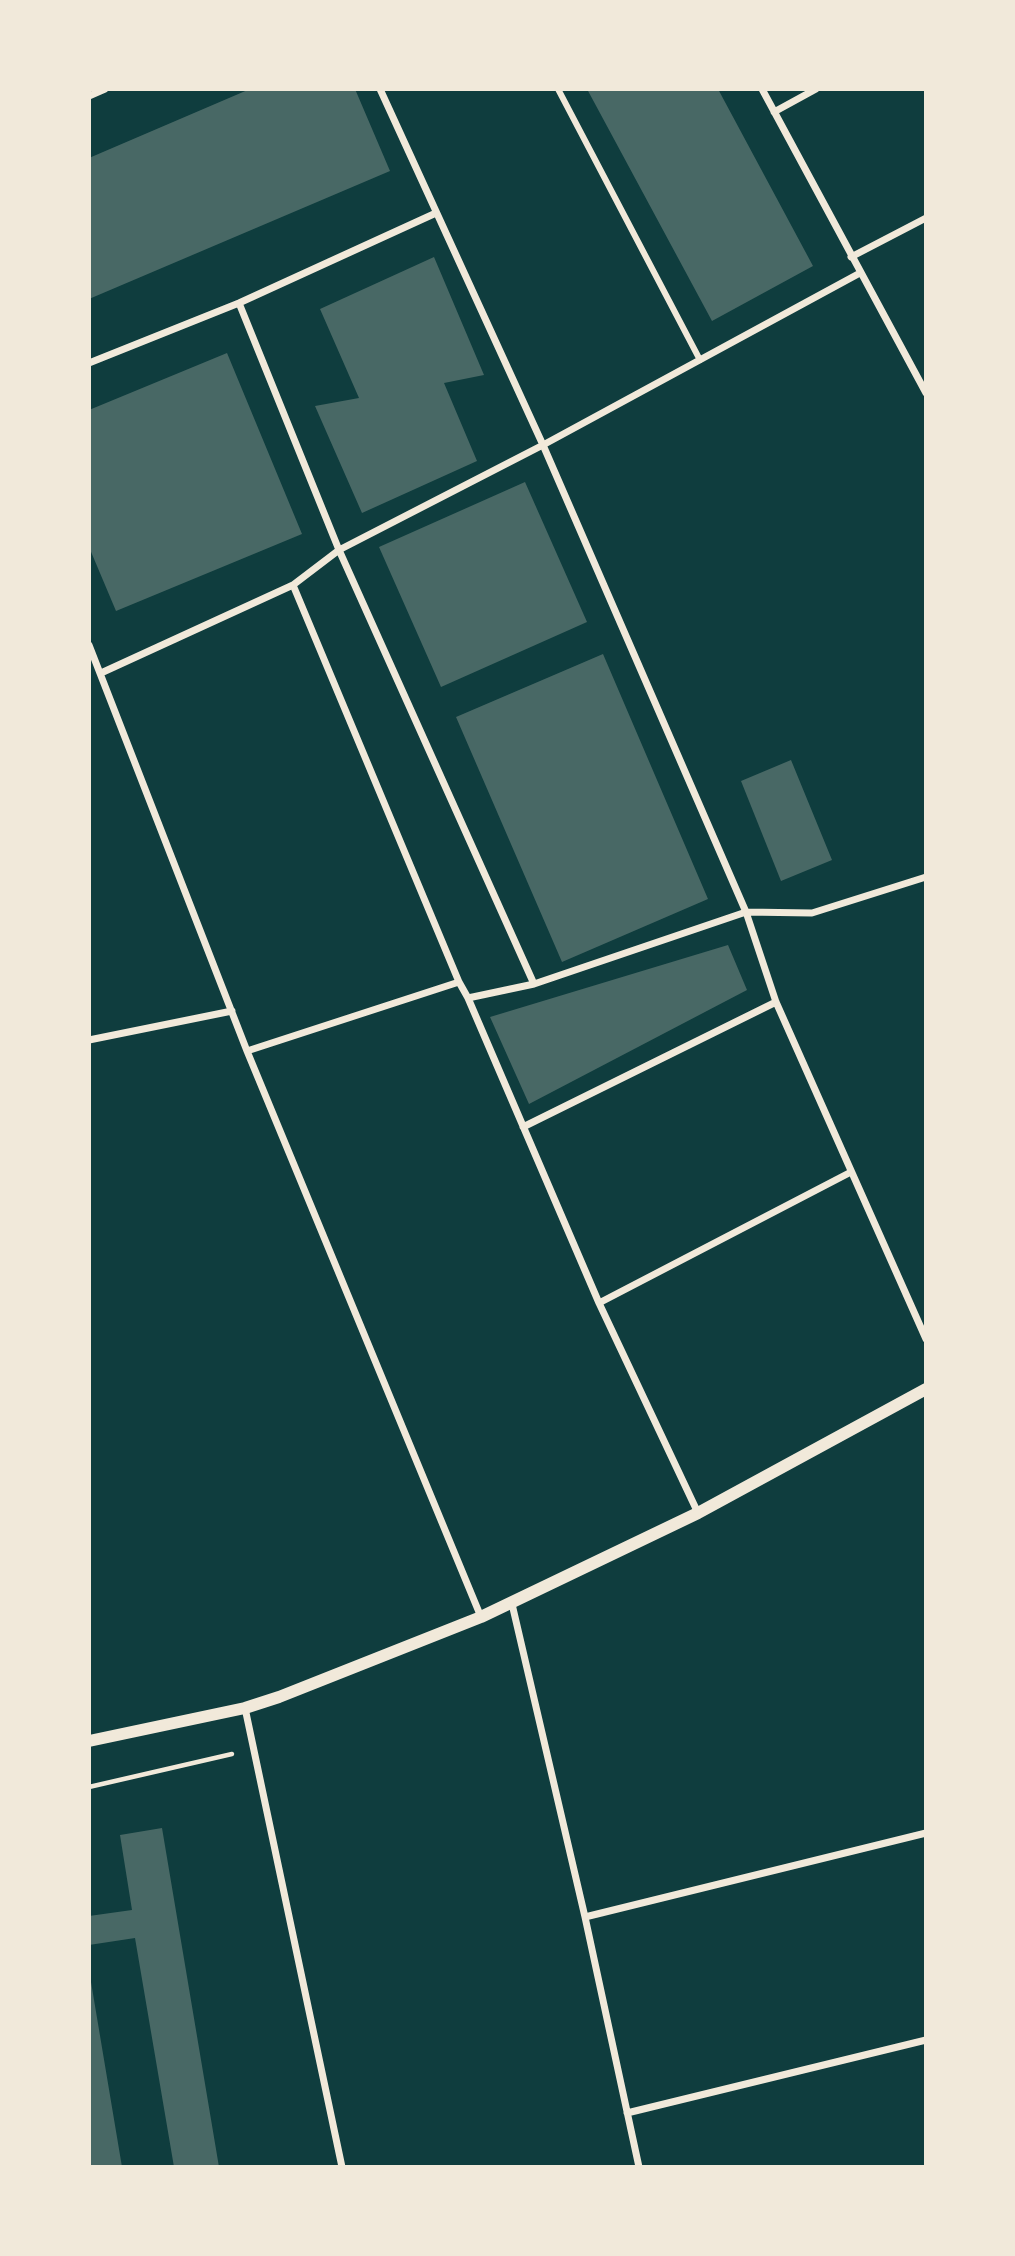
<!DOCTYPE html>
<html>
<head>
<meta charset="utf-8">
<style>
  body { margin:0 }
  #map { position:relative; width:1015px; height:2256px; overflow:hidden; background:#0f3d3e; font-family:"DejaVu Sans",sans-serif }
  canvas { display:block }
  .frame { position:absolute; inset:0; border:91px solid #f1e9da; pointer-events:none }
</style>
</head>
<body>
<div id="map">
<canvas width="1015" height="2256"></canvas>
<div class="frame"></div>
</div>
<script>
const ctx = document.querySelector('canvas').getContext('2d');
ctx.lineJoin = 'round';
function paint(path, color) {
  ctx.fillStyle = color;
  ctx.fill(path, 'evenodd');
}
function toPath(rows) {
  const path = new Path2D();
  for (const r of rows) {
    path.moveTo(r[0], r[1]);
    for (let i = 2; i < r.length; i += 2) path.lineTo(r[i], r[i + 1]);
  }
  return path;
}
function strokePath(path, color, width, dash) {
  ctx.strokeStyle = color;
  ctx.lineWidth = width;
  ctx.lineCap = dash ? 'butt' : 'round';
  ctx.setLineDash(dash || []);
  ctx.stroke(path);
}
const building = toPath([
  [250,89,355,89,390,171,89,299,89,158],
  [587,89,718,89,813,266,712,321],
  [434,257,484,375,444,383,477,461,362,513,315,406,359,398,320,309],
  [227,353,302,534,116,611,89,547,89,410],
  [525,482,587,622,441,687,379,547],
  [603,654,708,899,562,962,456,717],
  [791,760,832,860,781,881,741,781],
  [728,945,747,990,529,1104,490,1017],
  [162,1828,219,2167,174,2167,135,1938,89,1945,89,1916,132,1910,120,1835],
  [89,1982,91,1982,122,2167,89,2167]
]);
const path = toPath([
  [89,1787,232,1754]
]);
const pedestrian = toPath([
  [558,89,700,360]
]);
const minor = toPath([
  [380,89,543,445,746,912,776,1002,926,1339],
  [762,89,926,393],
  [89,96,105,89],
  [774,112,816,89],
  [851,257,926,218],
  [239,303,339,550,534,984],
  [89,363,239,303,436,213],
  [293,585,459,982],
  [89,645,247,1051,481,1617],
  [101,673,293,585,339,550,543,445,860,273],
  [468,998,599,1303,698,1513],
  [89,1040,232,1011],
  [247,1051,459,982,468,998,534,984,746,912,812,913,926,877],
  [523,1127,776,1002],
  [599,1303,851,1172],
  [512,1604,585,1917,639,2167],
  [245,1708,342,2167],
  [585,1917,926,1833],
  [627,2113,926,2040]
]);
const tertiary = toPath([
  [89,1741,245,1708,279,1697,481,1617,698,1513,926,1389]
]);
paint(building, '#486865');
strokePath(path, '#f1e9da', 4.5);
strokePath(pedestrian, '#f1e9da', 6);
strokePath(minor, '#f1e9da', 7);
strokePath(tertiary, '#f1e9da', 12);
</script>
</body>
</html>
